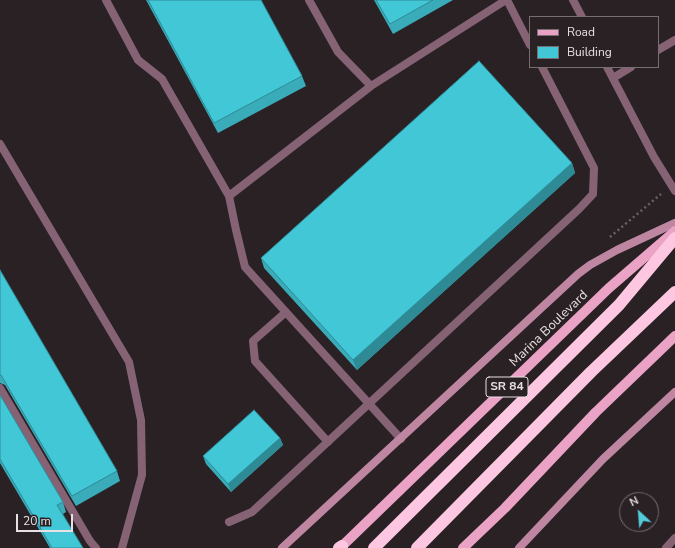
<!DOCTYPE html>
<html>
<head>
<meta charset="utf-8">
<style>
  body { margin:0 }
  #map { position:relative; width:675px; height:548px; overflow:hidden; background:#2a2125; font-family:"Nunito Sans",sans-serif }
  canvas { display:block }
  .legend { position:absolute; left:529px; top:16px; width:130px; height:52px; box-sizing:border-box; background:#2a2125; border:1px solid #766e71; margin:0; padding:5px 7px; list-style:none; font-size:12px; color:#e7e1e3 }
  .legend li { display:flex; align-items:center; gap:8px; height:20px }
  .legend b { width:20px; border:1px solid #766e71 }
  .north { position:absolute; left:619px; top:492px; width:40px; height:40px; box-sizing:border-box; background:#2a2125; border:1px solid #766e71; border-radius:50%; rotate:334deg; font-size:11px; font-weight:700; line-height:16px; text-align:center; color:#e7e1e3 }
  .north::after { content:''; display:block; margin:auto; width:14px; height:18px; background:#53cbda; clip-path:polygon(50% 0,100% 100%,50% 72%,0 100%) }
  .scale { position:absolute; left:16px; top:514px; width:57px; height:18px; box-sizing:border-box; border:2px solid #e7e1e3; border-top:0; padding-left:5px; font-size:12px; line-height:14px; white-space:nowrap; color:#e7e1e3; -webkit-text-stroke:3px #2a2125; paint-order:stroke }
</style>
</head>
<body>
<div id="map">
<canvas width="675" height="548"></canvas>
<ul class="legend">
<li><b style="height:5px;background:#eaa2c5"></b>Road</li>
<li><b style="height:11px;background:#42c7d7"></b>Building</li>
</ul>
<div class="north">N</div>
<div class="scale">20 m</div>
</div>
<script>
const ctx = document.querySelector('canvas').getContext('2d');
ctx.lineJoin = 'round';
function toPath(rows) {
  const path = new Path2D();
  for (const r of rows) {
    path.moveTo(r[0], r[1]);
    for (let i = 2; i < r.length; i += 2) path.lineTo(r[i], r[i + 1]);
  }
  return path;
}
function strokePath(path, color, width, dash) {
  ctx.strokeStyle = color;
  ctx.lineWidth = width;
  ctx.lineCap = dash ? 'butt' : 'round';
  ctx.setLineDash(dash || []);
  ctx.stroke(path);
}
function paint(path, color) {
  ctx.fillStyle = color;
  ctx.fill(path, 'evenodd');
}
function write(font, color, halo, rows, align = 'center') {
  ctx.font = font + ' "Nunito Sans",sans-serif';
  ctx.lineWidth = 4;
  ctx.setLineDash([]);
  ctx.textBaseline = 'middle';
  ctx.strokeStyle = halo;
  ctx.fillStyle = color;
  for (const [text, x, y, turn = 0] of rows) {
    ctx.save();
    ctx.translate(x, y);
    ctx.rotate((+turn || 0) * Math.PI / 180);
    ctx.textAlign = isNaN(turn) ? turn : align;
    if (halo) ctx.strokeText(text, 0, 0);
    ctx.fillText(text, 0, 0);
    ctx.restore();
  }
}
const path = toPath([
  [610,237,661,194]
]);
const lane = toPath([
  [106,0,138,60,162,79,229,196,236,230,245,267,401,439],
  [309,0,338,52,371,86],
  [507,0,530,45],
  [658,50,675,40],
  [613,78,631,67],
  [0,144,129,362,141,420,142,475,122,548],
  [229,196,371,86,506,0],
  [286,312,253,341,255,361,328,442],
  [0,388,90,541,96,548],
  [229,522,252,512,579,209,593,194,594,168,542,67],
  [666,548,675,538]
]);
const street = toPath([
  [573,0,582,17],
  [607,67,654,157,675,191]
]);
const secondary = toPath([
  [282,548,578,274,590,265,617,250,675,223],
  [519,548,603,459,675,392]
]);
const primary = toPath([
  [340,548,609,288,675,231],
  [463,548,505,508,596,412,675,336]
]);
const highway = toPath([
  [339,548,342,546],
  [374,548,619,305,675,238],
  [417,548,591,372,675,292]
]);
const wall = toPath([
  [146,0,261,0,302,76,306,86,218,133],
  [374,0,453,0,393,34],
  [572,163,575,173,357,370,264,268,261,258],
  [0,270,117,471,120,481,76,506,5,385,0,383],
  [0,395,63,502,66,512,63,514,83,548,50,548,0,463],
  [280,438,283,445,231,492,206,464,203,456]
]);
const shadedWall = toPath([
  [572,163,575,173,357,370,353,360],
  [280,438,283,445,231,492,228,484]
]);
const building = toPath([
  [148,0,261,0,302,76,214,123,148,0],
  [376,0,433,0,390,24,376,0],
  [479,61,572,163,353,360,261,258,479,61],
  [0,270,117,471,72,496,1,375,0,375,0,270],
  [0,395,63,502,57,505,83,548,52,548,0,459,0,395],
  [254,410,280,438,228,484,203,456,254,410]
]);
const shields = [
  [507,387,42]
];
const shieldNames = [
  ["SR 84",507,387]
];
const streetNames = [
  ["Marina Boulevard",549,329,-44]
];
strokePath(path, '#6a6266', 2.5, [2, 3]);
strokePath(lane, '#866374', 8);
strokePath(street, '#866374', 8);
strokePath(secondary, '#bf86a2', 8);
strokePath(primary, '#eaa2c5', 10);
strokePath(highway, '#fdc7e1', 12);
paint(wall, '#39abb9');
paint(shadedWall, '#2e8b96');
paint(building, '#42c7d7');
strokePath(building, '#2e8b96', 1);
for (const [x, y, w] of shields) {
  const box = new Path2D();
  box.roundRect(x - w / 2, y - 10, w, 20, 3);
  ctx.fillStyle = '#2a2125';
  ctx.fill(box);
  strokePath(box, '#e7e1e3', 1);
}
write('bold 12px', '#e7e1e3', null, shieldNames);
write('13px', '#e7e1e3', '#2a2125', streetNames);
</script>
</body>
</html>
